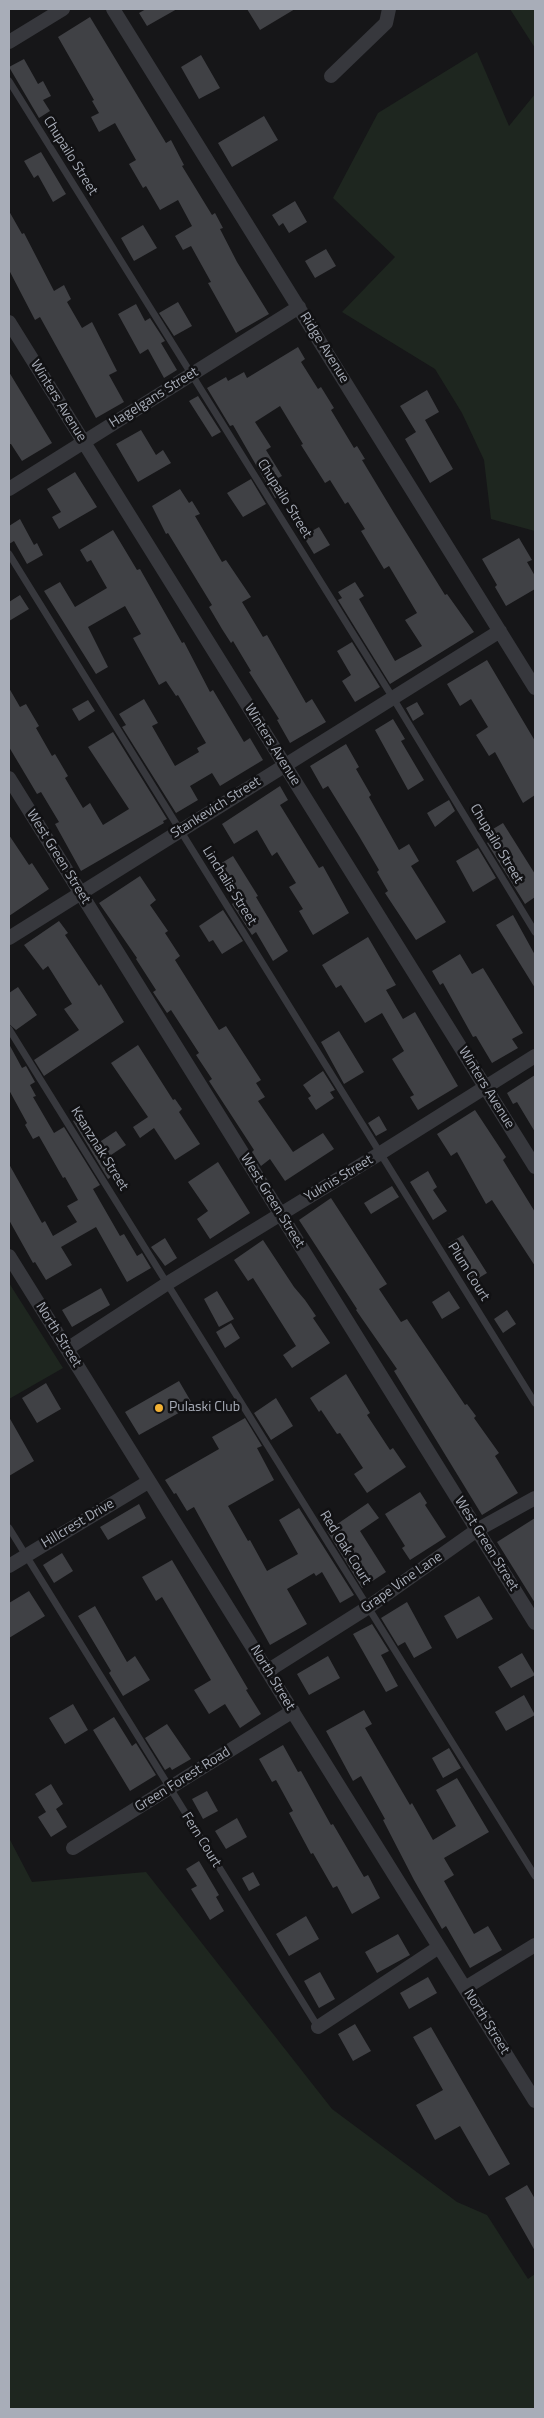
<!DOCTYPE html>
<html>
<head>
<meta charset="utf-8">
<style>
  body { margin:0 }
  #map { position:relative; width:544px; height:2418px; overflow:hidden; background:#161618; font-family:"Titillium Web",sans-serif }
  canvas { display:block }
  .frame { position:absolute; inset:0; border:10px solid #a8adb8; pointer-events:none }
</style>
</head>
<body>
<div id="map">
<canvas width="544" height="2418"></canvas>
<div class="frame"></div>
</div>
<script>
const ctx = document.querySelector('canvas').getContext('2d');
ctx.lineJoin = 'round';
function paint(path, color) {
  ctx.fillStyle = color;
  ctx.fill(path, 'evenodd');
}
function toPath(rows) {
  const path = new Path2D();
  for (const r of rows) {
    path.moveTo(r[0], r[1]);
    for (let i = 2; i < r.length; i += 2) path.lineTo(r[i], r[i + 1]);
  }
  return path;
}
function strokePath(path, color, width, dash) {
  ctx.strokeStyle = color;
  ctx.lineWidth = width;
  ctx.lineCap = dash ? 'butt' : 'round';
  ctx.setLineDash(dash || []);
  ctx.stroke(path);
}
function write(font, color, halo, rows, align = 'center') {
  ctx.font = font + ' "Titillium Web",sans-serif';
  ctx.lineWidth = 5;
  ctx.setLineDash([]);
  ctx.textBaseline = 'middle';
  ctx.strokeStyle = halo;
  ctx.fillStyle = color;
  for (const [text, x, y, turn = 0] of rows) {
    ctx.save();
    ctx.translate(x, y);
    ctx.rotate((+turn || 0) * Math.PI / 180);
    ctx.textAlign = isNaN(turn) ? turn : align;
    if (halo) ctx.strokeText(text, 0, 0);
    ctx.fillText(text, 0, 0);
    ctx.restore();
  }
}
const green = toPath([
  [510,9,535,9,535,48],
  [477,52,509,126,535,94,535,531,491,519,484,460,462,413,435,369,342,312,395,257,333,198,378,113],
  [9,1283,63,1368,9,1399],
  [9,1838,32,1882,146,1872,332,2109,457,2202,487,2215,528,2279,535,2274,535,2409,9,2409]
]);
const building = toPath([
  [146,9,177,9,147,26,139,13],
  [247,9,295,9,260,30],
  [90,17,166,143,171,140,184,165,182,166,212,215,215,213,223,228,220,229,237,262,269,314,236,333,208,283,211,282,191,246,183,250,175,236,192,226,178,200,160,210,146,186,143,188,129,164,136,160,115,123,99,132,91,117,99,113,92,101,94,100,58,37],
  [201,55,220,88,199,99,181,67],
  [24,59,38,84,43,81,51,96,43,100,50,111,39,118,9,67],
  [264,116,278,140,232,167,218,143],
  [41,152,66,194,53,202,38,175,34,178,24,161],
  [295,201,307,222,289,233,283,223,279,226,272,215],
  [9,211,22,234,24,233,54,291,64,285,71,299,67,302,82,328,92,322,117,371,109,375,124,402,96,418,40,317,35,320,9,270],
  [143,225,157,248,134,261,121,238],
  [326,249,336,266,315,278,305,261],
  [178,302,192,326,174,336,159,313],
  [136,304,145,321,150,318,165,341,161,343,177,370,164,378,148,349,140,354,118,314],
  [298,347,305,359,301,362,318,389,321,387,334,408,331,410,354,448,357,446,365,459,362,460,394,513,445,595,447,594,474,632,390,684,338,600,342,598,338,592,355,582,364,596,359,599,395,661,422,646,405,620,417,613,389,566,384,569,361,531,365,529,348,502,345,504,330,480,325,483,301,445,303,444,280,406,255,422,271,447,266,450,282,476,276,479,284,493,275,498,233,425,230,426,207,388,226,377,228,381,244,372,247,378],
  [9,372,52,443,22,461,11,444,9,444],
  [427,390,439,412,425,420,453,469,430,483,405,439,416,432,400,406],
  [198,396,221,432,212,437,189,401],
  [141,430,156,455,163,450,171,463,138,482,116,444],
  [75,472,97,507,59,529,52,517,61,512,47,489],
  [251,479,266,504,243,517,227,493],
  [180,489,189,503,192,501,200,514,195,516,222,562,226,560,251,597,242,602,263,637,267,635,306,703,312,699,326,722,290,743,277,720,279,719,249,672,251,671,233,641,231,643,222,629,209,607,212,605,168,533,166,534,152,506],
  [20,519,34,545,37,543,43,555,27,564,14,541,9,544,9,526],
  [319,527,330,545,314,554,303,536],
  [113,530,137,570,140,569,182,643,184,642,210,692,213,690,244,742,250,738,263,760,220,786,212,773,190,786,198,800,176,813,122,727,126,725,119,714,144,699,158,723,152,726,175,766,199,752,197,748,206,743,178,695,176,696,166,681,159,685,133,638,141,634,125,606,88,627,108,667,96,674,44,591,60,582,75,607,107,588,91,560,87,562,80,550],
  [519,538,532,560,527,562,535,576,535,589,506,606,495,587,497,585,482,559],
  [20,595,29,609,9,621,9,602],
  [352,642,380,687,355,702,342,681,351,675,337,651],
  [487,660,535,741,535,795,523,803,495,752,489,756,476,735,488,727,471,699,460,706,447,684],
  [9,688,20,707,26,704,39,726,36,728,52,756,55,754,68,776,65,778,83,808,90,803,103,825,129,809,88,747,113,732,167,819,163,821,164,823,81,871,55,824,59,822,41,792,37,794,9,747],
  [88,700,95,711,79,721,72,709],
  [417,702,424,714,413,721,406,708],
  [393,719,405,739,401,741,424,780,408,790,375,730],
  [346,744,359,767,356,769,371,795,369,797,399,850,409,844,419,861,411,866,446,922,416,940,385,893,388,891,377,872,379,870,359,836,328,786,323,789,310,766],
  [280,786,288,800,280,805,319,868,323,866,349,913,313,935,299,911,303,909,289,887,296,883,277,852,272,856,257,830,234,844,222,824],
  [449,800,455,811,435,827,427,813],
  [503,823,535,874,535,897,525,904,487,843,493,839,488,832],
  [9,835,29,865,32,863,49,889,9,916],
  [478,848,496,878,473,892,456,861],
  [233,856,258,896,256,897,288,951,273,961,256,932,252,935,232,904,236,901,215,867],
  [140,876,156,900,150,905,168,931,165,933,180,956,175,960,219,1030,226,1026,261,1080,256,1083,265,1097,258,1101,293,1152,323,1133,334,1149,285,1181,270,1159,261,1166,252,1152,254,1150,209,1081,212,1079,196,1055,199,1053,171,1010,167,1013,153,992,156,990,136,959,137,958,99,903],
  [223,910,243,941,222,954,213,940,209,942,199,926],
  [513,915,535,955,535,988,496,925],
  [59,921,68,933,65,935,99,986,101,984,124,1022,44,1076,34,1060,79,1030,64,1009,72,1004,48,966,43,970,24,945],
  [368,937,396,985,386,990,403,1019,415,1012,458,1086,418,1110,410,1097,414,1095,392,1059,404,1051,382,1013,365,1023,341,985,336,988,322,965],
  [460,954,472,974,483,968,523,1033,512,1039,518,1048,492,1063,476,1036,473,1037,443,983,440,985,432,971],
  [18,987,37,1015,16,1030,9,1024,9,993],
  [339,1031,364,1072,344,1084,321,1042],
  [9,1044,22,1068,26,1066,35,1082,30,1085,36,1096,33,1097,54,1133,64,1127,100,1185,93,1189,120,1236,124,1234,137,1256,142,1253,151,1268,127,1282,96,1227,61,1247,72,1265,46,1280,35,1262,33,1263,9,1220,9,1164,42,1223,45,1221,53,1236,77,1222,67,1206,78,1200,65,1177,63,1178,39,1136,33,1139,25,1125,27,1123,9,1090],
  [138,1045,173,1100,175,1099,182,1109,179,1112,200,1144,175,1160,154,1128,140,1138,133,1127,148,1117,111,1063],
  [323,1071,335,1090,330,1092,334,1098,316,1110,308,1098,311,1096,303,1085],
  [535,1075,535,1132,517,1102,513,1104,507,1093],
  [475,1110,506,1157,503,1160,535,1212,535,1266,492,1200,486,1204,457,1152,451,1156,437,1134],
  [379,1116,387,1130,376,1136,368,1123],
  [80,1117,98,1143,116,1131,126,1145,108,1157,118,1173,108,1179,73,1121],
  [218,1162,250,1213,210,1239,197,1219,208,1211,188,1182],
  [428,1171,437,1187,433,1190,447,1211,433,1220,410,1182],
  [392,1186,399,1197,371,1214,364,1203],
  [331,1198,387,1284,379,1289,401,1322,407,1319,465,1405,467,1404,476,1416,474,1418,499,1453,495,1456,518,1493,482,1515,394,1371,397,1369,356,1310,357,1309,299,1220],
  [463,1235,487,1273,472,1282,448,1244],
  [165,1238,177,1258,165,1266,151,1247],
  [263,1240,294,1287,305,1300,316,1316,313,1318,330,1343,292,1368,283,1355,296,1346,253,1278,248,1281,234,1260],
  [101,1288,110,1305,72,1327,62,1310],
  [217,1291,234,1319,219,1327,204,1299],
  [449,1291,460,1308,442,1319,432,1302],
  [507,1310,516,1324,503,1333,494,1319],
  [231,1323,240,1338,225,1348,216,1332],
  [346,1374,370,1413,367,1415,390,1450,393,1448,406,1467,367,1493,354,1474,363,1468,340,1433,337,1434,321,1410,319,1412,310,1398],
  [179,1381,193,1405,139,1435,125,1412],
  [46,1383,61,1409,37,1423,22,1398],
  [276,1398,293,1426,271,1440,254,1413],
  [9,1417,34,1461,9,1476],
  [245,1418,262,1446,257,1448,274,1480,228,1506,248,1541,250,1540,267,1571,298,1554,279,1520,299,1508,354,1595,340,1603,322,1572,316,1576,314,1573,287,1589,307,1624,270,1645,194,1507,187,1511,176,1493,174,1494,165,1480,219,1449,212,1437],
  [420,1492,427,1503,425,1505,446,1537,410,1560,402,1548,405,1546,385,1514],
  [368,1503,379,1518,360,1531,386,1572,362,1588,327,1531],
  [139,1504,146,1518,108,1540,100,1527],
  [535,1518,535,1603,497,1542],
  [62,1553,73,1571,54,1583,43,1565],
  [172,1560,248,1689,246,1690,261,1714,240,1728,225,1704,209,1714,194,1690,211,1680,162,1597,156,1601,142,1577],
  [29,1591,45,1616,9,1638,9,1603],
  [479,1596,493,1619,457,1639,444,1616],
  [407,1602,432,1648,414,1658,405,1642,398,1646,381,1618],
  [95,1606,127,1662,135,1656,150,1680,123,1696,109,1673,111,1671,78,1616],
  [372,1624,389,1651,381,1655,398,1686,386,1692,353,1634],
  [522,1653,535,1675,511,1688,498,1667],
  [328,1656,340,1678,309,1695,297,1674],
  [524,1695,535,1715,506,1731,495,1712],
  [73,1704,88,1730,65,1744,49,1718],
  [364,1710,372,1724,365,1728,410,1805,412,1803,433,1840,456,1826,436,1790,457,1778,489,1832,444,1858,454,1875,444,1881,474,1934,488,1926,502,1950,470,1968,446,1926,442,1929,414,1880,383,1820,385,1819,361,1776,353,1781,326,1731],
  [114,1717,132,1746,136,1743,156,1775,130,1791,93,1730],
  [167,1724,191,1759,172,1770,170,1767,165,1770,145,1738],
  [283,1745,298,1772,301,1771,331,1825,333,1824,364,1877,368,1875,380,1898,352,1914,337,1886,333,1888,313,1853,311,1854,289,1813,293,1811,276,1780,272,1782,259,1759],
  [449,1748,461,1768,443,1778,432,1758],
  [51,1784,63,1804,56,1809,67,1827,51,1837,38,1817,46,1812,35,1794],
  [207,1791,218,1811,203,1819,192,1799],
  [237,1818,247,1837,226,1849,215,1831],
  [199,1861,219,1895,216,1897,224,1911,210,1920,191,1889,197,1886,186,1869],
  [253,1872,260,1885,249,1891,242,1878],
  [306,1916,319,1939,289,1956,276,1934],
  [398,1934,410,1955,377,1973,365,1952],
  [320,1972,335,1999,319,2008,304,1981],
  [428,1977,437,1993,409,2009,400,1993],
  [355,2024,371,2051,353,2061,338,2034],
  [431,2027,510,2164,489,2176,460,2126,435,2140,416,2105,443,2090,413,2037],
  [527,2185,535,2199,535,2251,505,2198]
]);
const service = toPath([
  [9,81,393,698,535,932],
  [9,554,535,1403],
  [9,1029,535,1876],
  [9,1528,318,2027]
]);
const minor = toPath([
  [113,9,535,688],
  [9,42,63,9],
  [331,76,386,23,389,9],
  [9,322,535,1167],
  [9,489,299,307],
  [9,778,535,1623],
  [9,938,500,631],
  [9,1256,535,2101],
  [67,1349,168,1283,379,1154,535,1056],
  [9,1566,148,1482],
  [269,1670,367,1608,477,1530,535,1498],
  [73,1848,293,1711],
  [465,1988,535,1945],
  [318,2027,439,1947]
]);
const markers = [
  [159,1408,5,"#f2b134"]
];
const streetNames = [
  ["Chupailo Street",70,156,58],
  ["Ridge Avenue",324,348,58],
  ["Hagelgans Street",154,398,-32],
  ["Winters Avenue",58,401,58],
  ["Chupailo Street",284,499,58],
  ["Winters Avenue",272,745,58],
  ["Stankevich Street",216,808,-32],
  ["Chupailo Street",496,844,59],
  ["West Green Street",58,857,58],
  ["Linchalis Street",229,886,58],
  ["Winters Avenue",486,1088,58],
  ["Ksanznak Street",99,1149,58],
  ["Yuknis Street",339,1179,-31],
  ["West Green Street",272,1201,58],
  ["Plum Court",468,1272,58],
  ["North Street",58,1335,58],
  ["Hillcrest Drive",78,1524,-31],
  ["West Green Street",486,1544,58],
  ["Red Oak Court",345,1548,58],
  ["Grape Vine Lane",402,1583,-35],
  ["North Street",272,1678,59],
  ["Green Forest Road",183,1780,-32],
  ["Fern Court",201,1840,58],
  ["North Street",486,2022,58]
];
const poiNames = [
  ["Pulaski Club",169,1408]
];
paint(green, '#1e261f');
paint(building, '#404145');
strokePath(service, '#37383d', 7);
strokePath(minor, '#37383d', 14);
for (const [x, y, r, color] of markers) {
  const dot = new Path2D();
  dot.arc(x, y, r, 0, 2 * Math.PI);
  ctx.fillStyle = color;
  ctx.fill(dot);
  strokePath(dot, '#111113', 2);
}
write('14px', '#a8adb8', '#111113', streetNames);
write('14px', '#a8adb8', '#111113', poiNames, 'left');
</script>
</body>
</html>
